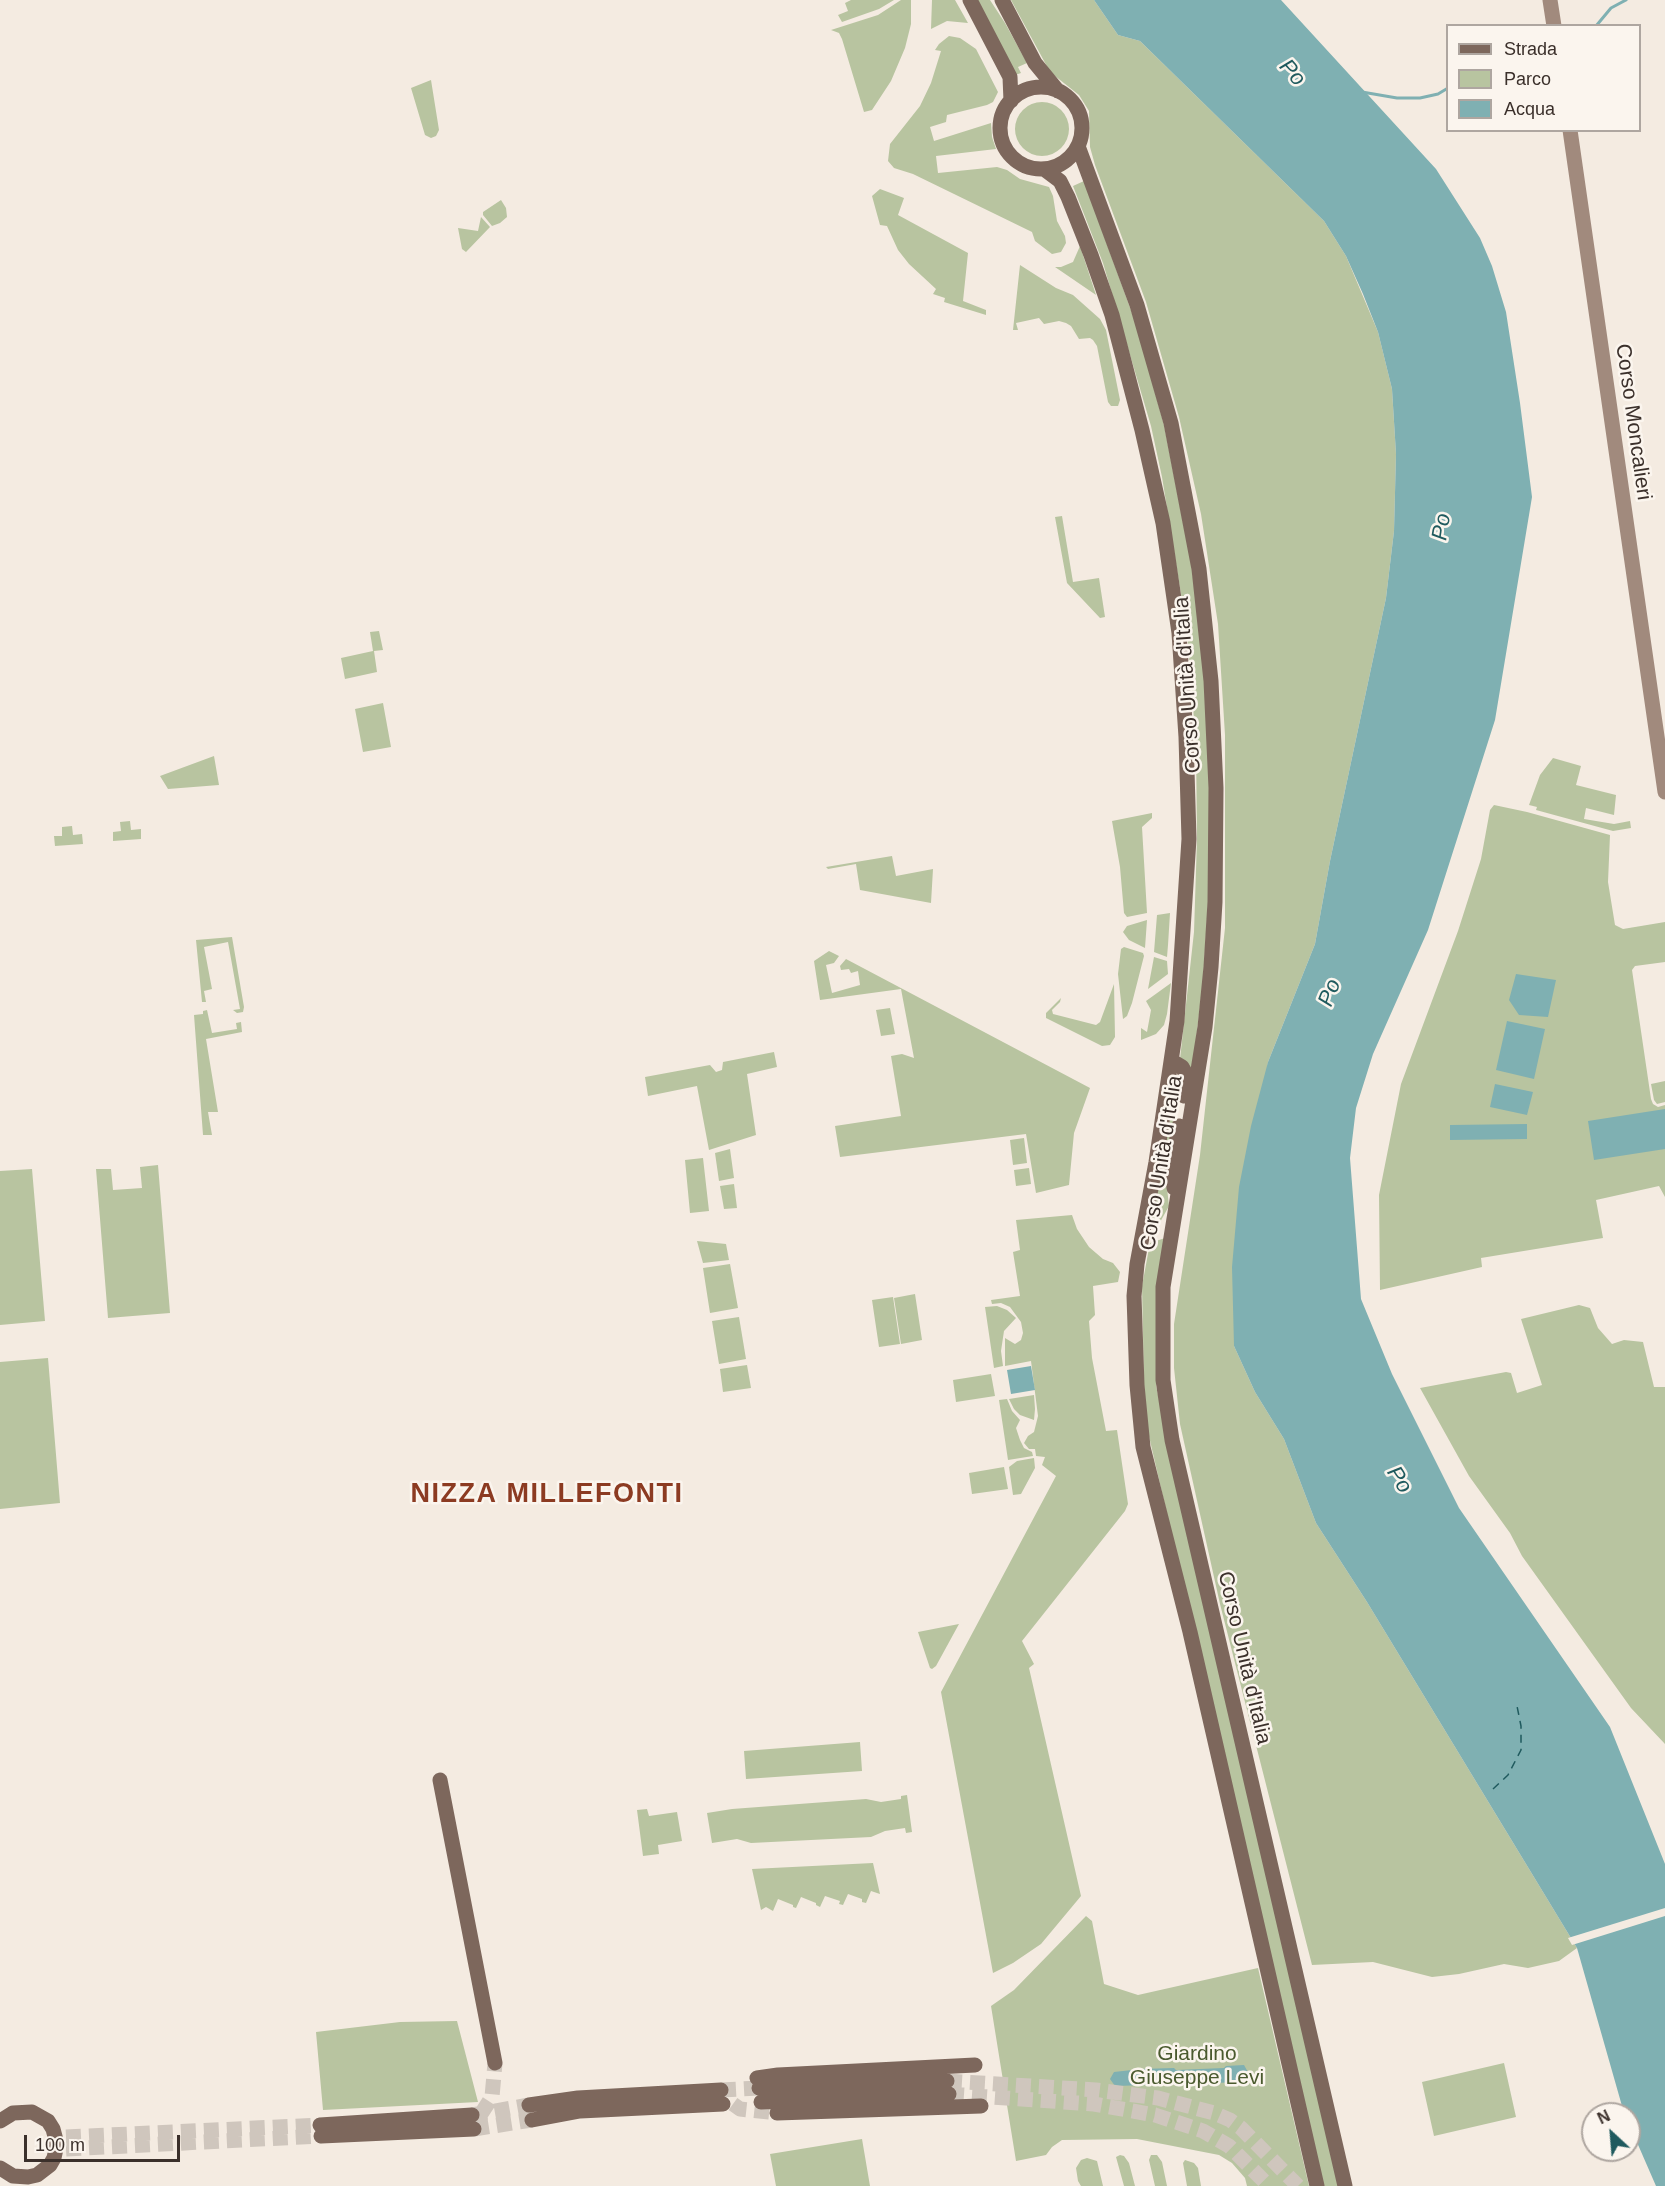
<!DOCTYPE html>
<html>
<head>
<meta charset="utf-8">
<style>
  body { margin:0 }
  #map { position:relative; width:1665px; height:2186px; overflow:hidden; background:#f4ebe1; font-family:Helvetica,sans-serif }
  canvas { display:block }
  .legend { position:absolute; left:1446px; top:24px; width:195px; height:108px; box-sizing:border-box; background:#fbf5ee; border:2px solid #aea6a0; margin:0; padding:8px 10px; list-style:none; font-size:18px; color:#3b302b }
  .legend li { display:flex; align-items:center; gap:12px; height:30px }
  .legend b { width:30px; border:2px solid #aea6a0 }
  .north { position:absolute; left:1581px; top:2102px; width:60px; height:60px; box-sizing:border-box; background:#fbf5ee; border:2px solid #aea6a0; border-radius:50%; rotate:334deg; font-size:16px; font-weight:700; line-height:24px; text-align:center; color:#3b302b }
  .north::after { content:''; display:block; margin:auto; width:21px; height:27px; background:#1f5a5e; clip-path:polygon(50% 0,100% 100%,50% 72%,0 100%) }
  .scale { position:absolute; left:24px; top:2135px; width:156px; height:27px; box-sizing:border-box; border:3px solid #3b302b; border-top:0; padding-left:8px; font-size:18px; line-height:21px; white-space:nowrap; color:#3b302b; -webkit-text-stroke:4px #fbf5ee; paint-order:stroke }
</style>
</head>
<body>
<div id="map">
<canvas width="1665" height="2186"></canvas>
<ul class="legend">
<li><b style="height:8px;background:#7d675c"></b>Strada</li>
<li><b style="height:16px;background:#b8c4a0"></b>Parco</li>
<li><b style="height:16px;background:#7fb0b2"></b>Acqua</li>
</ul>
<div class="north">N</div>
<div class="scale">100 m</div>
</div>
<script>
const ctx = document.querySelector('canvas').getContext('2d');
ctx.lineJoin = 'round';
function paint(path, color) {
  ctx.fillStyle = color;
  ctx.fill(path, 'evenodd');
}
function toPath(rows) {
  const path = new Path2D();
  for (const r of rows) {
    if (r.length === 3) {
      path.moveTo(r[0] + r[2], r[1]);
      path.arc(r[0], r[1], r[2], 0, 2 * Math.PI);
      continue;
    }
    path.moveTo(r[0], r[1]);
    for (let i = 2; i < r.length; i += 2) path.lineTo(r[i], r[i + 1]);
  }
  return path;
}
function strokePath(path, color, width, dash) {
  ctx.strokeStyle = color;
  ctx.lineWidth = width;
  ctx.lineCap = dash ? 'butt' : 'round';
  ctx.setLineDash(dash || []);
  ctx.stroke(path);
}
function write(font, color, halo, rows, align = 'center') {
  ctx.font = font + ' Helvetica,sans-serif';
  ctx.lineWidth = 5;
  ctx.setLineDash([]);
  ctx.textBaseline = 'middle';
  ctx.strokeStyle = halo;
  ctx.fillStyle = color;
  for (const [text, x, y, turn = 0] of rows) {
    ctx.save();
    ctx.translate(x, y);
    ctx.rotate((+turn || 0) * Math.PI / 180);
    ctx.textAlign = isNaN(turn) ? turn : align;
    if (halo) ctx.strokeText(text, 0, 0);
    ctx.fillText(text, 0, 0);
    ctx.restore();
  }
}
const green = toPath([
  [851,0,894,0,879,9,842,22,838,15,848,11,845,3],
  [901,0,911,0,911,24,905,48,891,81,872,110,864,112,842,39,839,33,831,30,878,15],
  [932,0,955,0,968,23,947,21,931,29],
  [977,0,990,0,1005,23,1027,63,1018,67,1021,73,1015,75],
  [1011,0,1094,0,1118,35,1140,41,1324,221,1346,256,1378,332,1392,389,1396,454,1394,531,1386,598,1330,861,1315,944,1268,1062,1234,1346,1255,1392,1284,1439,1316,1523,1367,1602,1577,1948,1559,1961,1528,1968,1504,1964,1459,1974,1432,1977,1373,1962,1312,1965,1220,1604,1180,1424,1174,1368,1174,1324,1200,1155,1225,928,1225,735,1218,624,1201,514,1179,417,1146,302,1095,165,1090,147,1089,111,1079,95,1050,72],
  [949,36,960,38,976,49,998,92,993,102,987,105,947,115,946,122,930,127,934,141,991,123,992,137,996,149,936,156,938,173,997,167,1007,170,1020,179,1049,187,1053,196,1057,221,1065,236,1066,243,1061,252,1052,254,1035,241,1032,232,913,174,894,168,888,161,890,144,920,106,931,83,941,51,935,50,939,44],
  [431,80,439,130,436,136,431,138,425,135,411,88],
  [1042,129,27],
  [1084,181,1136,324,1164,425,1191,563,1200,629,1209,743,1209,887,1203,981,1192,1073,1180,1059,1194,932,1197,839,1196,744,1187,631,1162,477,1151,426,1103,263,1073,186],
  [880,189,904,198,898,215,968,253,963,301,986,310,986,315,944,302,945,298,933,294,936,289,909,264,898,250,887,226,880,225,872,196],
  [501,200,506,208,507,217,500,223,492,226,483,215,483,212],
  [481,217,490,227,466,252,462,249,458,228,478,231],
  [1080,246,1096,295,1055,267,1061,267,1073,262],
  [1020,265,1056,288,1073,295,1100,319,1106,330,1120,400,1118,406,1111,406,1108,402,1097,346,1093,340,1090,338,1079,339,1071,326,1066,323,1059,321,1044,324,1039,318,1016,323,1018,330,1013,330],
  [1062,516,1073,582,1099,578,1105,617,1100,618,1067,583,1055,517],
  [379,631,383,650,374,651,377,672,345,679,341,658,373,651,370,632],
  [383,703,391,747,363,752,355,709],
  [214,756,219,785,168,789,160,776],
  [1553,758,1581,766,1576,785,1616,795,1614,815,1586,808,1584,819,1614,824,1630,821,1631,828,1613,831,1536,810,1537,807,1529,805,1540,775],
  [1494,805,1527,812,1610,835,1608,882,1615,925,1623,929,1665,922,1665,962,1635,966,1632,970,1651,1099,1653,1104,1658,1107,1665,1105,1665,1197,1659,1186,1596,1200,1603,1238,1481,1258,1482,1267,1380,1290,1379,1195,1401,1084,1458,931,1481,859,1490,810],
  [1152,813,1152,818,1142,827,1147,913,1127,917,1124,913,1120,867,1112,821],
  [130,821,131,830,141,829,141,839,113,841,113,832,121,831,120,822],
  [72,826,73,835,82,834,83,844,55,846,54,836,62,836,62,827],
  [892,856,896,876,933,869,931,903,860,890,856,864,828,869,826,867],
  [1170,913,1168,945,1167,957,1154,952,1157,915],
  [1147,920,1145,948,1129,940,1123,932,1127,926],
  [232,937,244,1007,243,1012,237,1013,233,1010,240,1009,228,942,204,947,212,989,204,991,206,1002,202,1002,196,940],
  [1124,947,1143,953,1144,956,1132,1003,1127,1016,1123,1019,1118,974,1121,949],
  [829,951,839,956,834,963,826,965,832,993,860,985,858,971,851,973,849,969,841,970,840,966,846,959,1090,1088,1074,1133,1069,1185,1036,1193,1026,1134,840,1157,835,1126,901,1116,891,1056,902,1054,914,1058,901,989,820,1000,814,961],
  [1154,957,1167,961,1168,974,1148,989],
  [1171,983,1167,1014,1164,1025,1156,1034,1141,1040,1141,1028,1147,1032,1151,1010,1146,1001],
  [1114,984,1115,1037,1110,1045,1102,1046,1046,1018,1046,1013,1061,998,1060,1002,1052,1010,1053,1014,1096,1025,1100,1022],
  [890,1008,895,1034,881,1036,876,1010],
  [207,1010,212,1033,237,1029,236,1023,241,1022,242,1032,206,1039,218,1112,208,1112,212,1135,203,1135,194,1015,203,1014,203,1011],
  [774,1052,777,1067,747,1074,756,1135,709,1150,697,1086,648,1096,645,1077,710,1065,716,1072,722,1070,723,1062],
  [1177,1076,1180,1080,1165,1170,1169,1206,1159,1224,1151,1229],
  [1665,1081,1665,1102,1657,1104,1654,1100,1651,1084],
  [1024,1138,1027,1163,1013,1165,1010,1140],
  [730,1149,734,1178,719,1181,715,1153],
  [703,1158,709,1211,690,1213,685,1160],
  [158,1165,170,1313,108,1318,96,1169,111,1169,113,1190,142,1188,140,1167],
  [1029,1168,1031,1184,1016,1186,1014,1170],
  [32,1169,45,1321,0,1325,0,1171],
  [734,1184,737,1208,724,1209,720,1186],
  [1072,1215,1077,1229,1089,1247,1103,1259,1113,1263,1120,1272,1118,1282,1093,1286,1095,1315,1089,1321,1092,1358,1106,1431,1117,1430,1128,1504,1125,1511,1022,1641,1034,1664,1029,1668,1081,1896,1041,1944,1013,1963,993,1973,941,1692,1056,1476,1042,1465,1045,1457,1036,1456,1035,1449,1029,1449,1024,1443,1028,1436,1034,1432,1038,1416,1031,1361,1005,1366,1005,1338,1015,1344,1021,1340,1023,1333,1021,1322,1010,1307,1001,1303,992,1304,991,1300,1020,1296,1013,1252,1020,1250,1016,1220],
  [1165,1238,1156,1305,1156,1386,1338,2186,1323,2186,1148,1432,1144,1385,1142,1286,1150,1243],
  [697,1241,726,1244,729,1260,703,1263],
  [730,1264,738,1308,710,1313,703,1268],
  [915,1294,922,1340,901,1344,894,1298],
  [893,1297,900,1344,879,1347,872,1300],
  [1579,1305,1590,1308,1598,1328,1612,1344,1624,1340,1643,1342,1654,1387,1665,1387,1665,1744,1631,1708,1522,1556,1510,1533,1469,1476,1420,1388,1506,1372,1511,1373,1517,1393,1542,1385,1521,1319],
  [997,1306,1007,1310,1016,1318,1004,1331,1001,1351,1003,1366,994,1368,985,1307],
  [739,1317,746,1359,719,1364,712,1321],
  [48,1358,60,1503,0,1509,0,1362],
  [747,1365,751,1388,723,1392,720,1369],
  [991,1374,995,1396,956,1402,953,1380],
  [1034,1395,1035,1409,1034,1420,1020,1415,1014,1409,1009,1399],
  [1007,1399,1012,1411,1020,1420,1016,1428,1020,1440,1024,1448,1032,1452,1033,1456,1008,1460,999,1400],
  [1034,1458,1035,1468,1021,1494,1013,1495,1009,1467,1017,1461],
  [1004,1467,1008,1489,972,1494,969,1473],
  [959,1624,936,1666,932,1669,930,1668,918,1632],
  [860,1742,862,1771,746,1779,744,1751],
  [907,1795,912,1832,906,1833,905,1828,885,1831,871,1837,751,1843,737,1839,712,1843,707,1813,732,1809,866,1799,881,1802,901,1799,901,1796],
  [647,1809,649,1816,677,1812,682,1841,658,1845,659,1854,643,1856,637,1810],
  [873,1863,880,1894,871,1891,866,1903,862,1902,862,1899,848,1894,843,1905,839,1904,840,1901,825,1896,820,1907,816,1905,816,1903,801,1897,796,1908,793,1907,793,1905,778,1899,773,1911,766,1907,761,1910,752,1869],
  [1086,1916,1092,1921,1104,1984,1138,1995,1258,1968,1309,2186,1247,2186,1245,2178,1232,2163,1219,2155,1137,2139,1062,2140,1052,2147,1046,2155,1016,2161,991,2006,1014,1990],
  [457,2021,478,2102,323,2110,316,2032,400,2022],
  [1504,2063,1516,2117,1434,2136,1422,2082],
  [862,2139,870,2186,776,2186,770,2154],
  [1120,2155,1124,2156,1129,2163,1135,2186,1124,2186,1116,2157],
  [1151,2155,1157,2155,1162,2162,1167,2186,1155,2186,1149,2160],
  [1087,2158,1097,2161,1103,2186,1081,2186,1078,2181,1076,2168,1081,2160],
  [1185,2160,1194,2163,1198,2168,1201,2186,1187,2186,1183,2163]
]);
const water = toPath([
  [1094,0,1281,0,1436,169,1480,238,1492,266,1506,312,1520,403,1532,497,1495,720,1428,930,1373,1054,1356,1108,1350,1158,1361,1299,1392,1374,1459,1508,1610,1727,1665,1864,1665,2186,1656,2186,1629,2124,1629,2114,1624,2113,1577,1948,1367,1602,1316,1523,1284,1439,1255,1392,1234,1346,1232,1267,1239,1187,1251,1126,1268,1062,1315,944,1330,861,1386,598,1394,531,1396,454,1392,389,1378,332,1363,294,1346,256,1324,221,1140,41,1118,35],
  [1516,974,1556,980,1548,1017,1519,1015,1509,1000],
  [1507,1021,1545,1029,1534,1079,1496,1070],
  [1495,1084,1533,1092,1527,1115,1490,1107],
  [1665,1109,1665,1149,1594,1160,1588,1121],
  [1527,1124,1527,1139,1450,1140,1450,1125],
  [1031,1366,1035,1390,1011,1394,1007,1370],
  [1244,2065,1249,2074,1245,2082,1115,2086,1110,2079,1114,2072,1141,2069,1174,2068,1176,2070,1224,2068,1226,2066]
]);
const pier = toPath([
  [1665,1908,1665,1916,1572,1945,1568,1938]
]);
const stream = toPath([
  [1596,26,1611,8,1626,0],
  [1362,92,1397,98,1420,98,1438,94,1448,88]
]);
const ferry = toPath([
  [1493,1789,1508,1775,1521,1750,1521,1726,1517,1706]
]);
const primaryTunnel = toPath([
  [947,2081,1096,2090,1158,2098,1214,2113,1230,2120,1241,2128,1298,2186],
  [721,2090,759,2088],
  [949,2094,1094,2104,1155,2115,1203,2131,1229,2146,1269,2186],
  [733,2104,740,2109,777,2113],
  [481,2114,492,2097,495,2063],
  [472,2115,529,2105],
  [474,2129,532,2120],
  [66,2137,320,2125],
  [66,2149,321,2136]
]);
const secondary = toPath([
  [1550,0,1554,26],
  [1570,130,1665,792]
]);
const primary = toPath([
  [970,0,1010,77,1011,101],
  [1002,0,1035,63,1058,91],
  [1041,128,41],
  [1078,146,1137,305,1171,423,1199,569,1211,681,1216,788,1215,902,1211,967,1205,1027,1163,1287,1163,1380,1172,1440,1345,2186],
  [1044,169,1060,181,1068,197,1091,255,1112,315,1142,430,1163,523,1179,633,1186,737,1189,839,1177,1021,1156,1162,1137,1264,1134,1296,1137,1385,1143,1447,1190,1632,1317,2186],
  [1172,1061,1182,1067,1187,1076,1184,1096],
  [1174,1188,1172,1168,1179,1126],
  [440,1780,495,2063],
  [757,2078,778,2075,975,2065],
  [759,2088,947,2081],
  [761,2102,949,2094],
  [529,2105,578,2098,721,2090],
  [777,2113,981,2106],
  [532,2120,580,2111,723,2104],
  [0,2121,13,2113,32,2112,48,2121,53,2129,57,2144,54,2158,50,2165,37,2175,28,2177,13,2176,0,2168],
  [320,2125,472,2115],
  [321,2136,474,2129]
]);
const streetNames = [
  ["Corso Moncalieri",1633,422,82],
  ["Corso Unità d'Italia",1188,685,-94],
  ["Corso Unità d'Italia",1162,1163,-81],
  ["Corso Unità d'Italia",1244,1658,77]
];
const parkNames = [
  ["Giardino",1197,2054],
  ["Giuseppe Levi",1197,2078]
];
const waterNames = [
  ["Po",1292,73,48],
  ["Po",1442,527,-81],
  ["Po",1330,993,-69],
  ["Po",1399,1480,57]
];
const districtNames = [
  ["NIZZA MILLEFONTI",547,1495]
];
paint(green, '#b8c4a0');
paint(water, '#7fb0b2');
paint(pier, '#f4ebe1');
strokePath(stream, '#7fb0b2', 3);
strokePath(ferry, '#1f5a5e', 1.5, [8, 6]);
strokePath(primaryTunnel, '#cfc6bd', 15, [15, 8]);
strokePath(secondary, '#a18a7d', 15);
strokePath(primary, '#7d675c', 15);
write('21px', '#3b302b', '#fbf5ee', streetNames);
write('21px', '#4a5a2e', '#fbf5ee', parkNames);
write('italic 22px', '#1f5a5e', '#fbf5ee', waterNames);
ctx.letterSpacing = '1.5px';
write('bold 27px', '#8c3b22', '#fbf5ee', districtNames);
ctx.letterSpacing = '0px';
</script>
</body>
</html>
